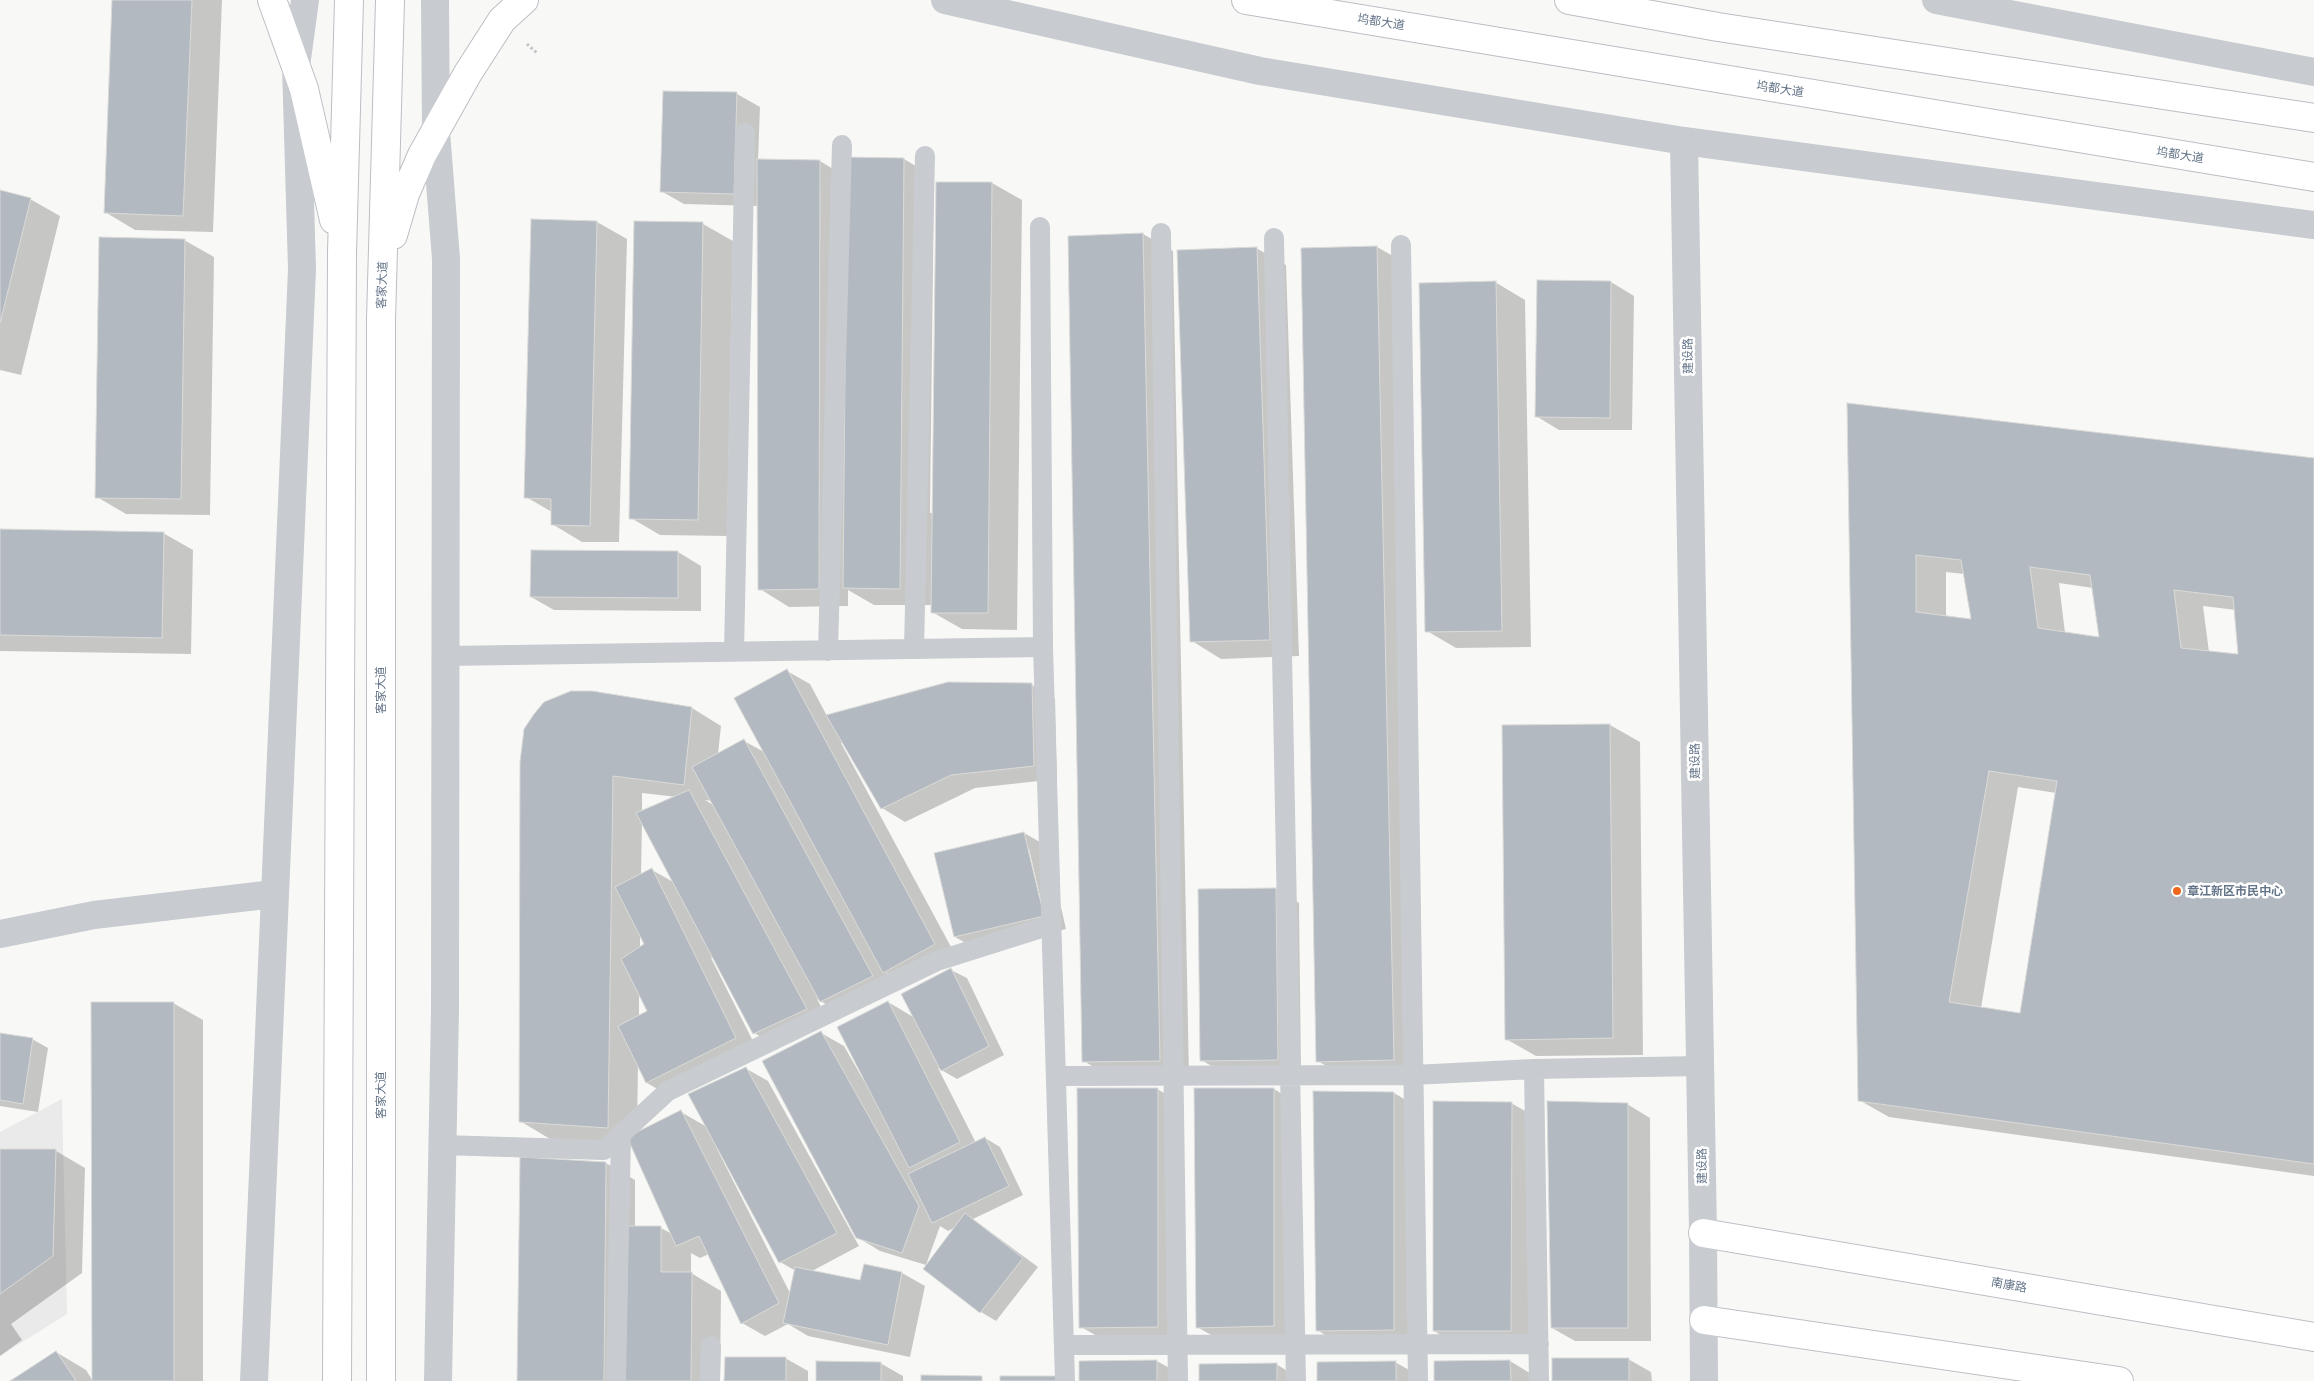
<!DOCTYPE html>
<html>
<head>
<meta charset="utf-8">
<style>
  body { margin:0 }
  canvas { display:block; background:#f8f9f6 }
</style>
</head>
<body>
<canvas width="2314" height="1381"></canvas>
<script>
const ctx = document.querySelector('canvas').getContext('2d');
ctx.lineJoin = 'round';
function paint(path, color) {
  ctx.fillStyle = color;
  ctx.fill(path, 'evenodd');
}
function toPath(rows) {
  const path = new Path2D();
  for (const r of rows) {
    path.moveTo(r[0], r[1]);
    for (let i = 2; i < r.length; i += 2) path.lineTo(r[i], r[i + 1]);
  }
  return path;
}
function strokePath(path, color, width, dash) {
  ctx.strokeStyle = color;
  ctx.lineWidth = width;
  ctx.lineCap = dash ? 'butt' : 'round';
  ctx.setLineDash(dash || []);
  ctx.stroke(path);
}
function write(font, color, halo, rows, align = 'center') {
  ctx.font = font + ' Ubuntu,"Noto Sans SC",sans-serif';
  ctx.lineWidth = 5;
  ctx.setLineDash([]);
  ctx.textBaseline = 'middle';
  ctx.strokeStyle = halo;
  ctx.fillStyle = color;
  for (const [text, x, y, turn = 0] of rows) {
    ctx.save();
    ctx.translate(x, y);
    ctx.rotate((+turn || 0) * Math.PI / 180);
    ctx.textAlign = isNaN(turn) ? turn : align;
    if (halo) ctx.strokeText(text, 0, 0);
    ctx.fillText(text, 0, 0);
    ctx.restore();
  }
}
const built = toPath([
  [62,1099,67,1314,0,1356,0,1132]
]);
const shadow = toPath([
  [114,0,222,0,213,232,135,230,105,212],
  [737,94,760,107,758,161,820,161,848,178,848,158,904,159,934,177,930,513,933,513,937,183,992,183,1022,200,1017,630,962,629,932,612,932,605,874,605,848,590,848,606,789,607,760,589,758,206,684,204,661,191],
  [0,191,30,199,60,216,21,375,0,370],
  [597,222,627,239,619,542,582,542,552,524,552,512,526,497],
  [635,222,703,224,733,241,727,536,660,535,631,518],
  [1143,234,1173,251,1189,1077,1113,1079,1084,1061,1069,238],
  [184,240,214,257,210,515,126,514,97,497],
  [1377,247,1407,264,1423,1077,1347,1079,1318,1061,1302,249],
  [1256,248,1286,265,1299,656,1221,659,1192,641],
  [1495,282,1525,300,1531,647,1456,648,1427,631],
  [1611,282,1634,296,1632,430,1559,430,1536,416],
  [1848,405,2314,460,2314,1176,1889,1117,1859,1100],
  [1946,572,1964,574,1972,621,1946,617],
  [2059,583,2093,588,2100,638,2065,633],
  [2203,606,2236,610,2239,656,2209,652],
  [2018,787,2056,793,2021,1014,1981,1008],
  [0,530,163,533,193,550,191,654,0,651],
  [678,552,701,566,701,611,554,610,531,597],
  [787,671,810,684,827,716,1032,685,1055,698,1057,779,975,788,905,822,882,808,843,742,841,743,957,958,907,985,886,973,895,989,844,1015,817,999,829,1022,777,1046,754,1033,714,957,711,958,758,1051,670,1096,647,1083,638,1064,637,1133,681,1112,707,1127,745,1068,768,1081,859,1246,812,1271,861,1281,865,1265,902,1273,925,1286,910,1357,808,1336,788,1324,765,1336,742,1323,709,1254,700,1258,691,1253,691,1273,721,1291,720,1381,518,1381,606,1163,635,1180,635,1227,661,1228,672,1234,631,1144,550,1139,520,1121,522,762,692,708,721,726,718,754,744,741,766,753],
  [642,793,677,797,642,812],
  [705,800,712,801,715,806],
  [642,821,675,883,652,870,641,875],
  [640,933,646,944,640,948],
  [639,993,648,1012,639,1017],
  [719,1148,780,1262,796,1271,791,1295,717,1149],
  [1610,725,1640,742,1643,1055,1536,1056,1506,1039],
  [1024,833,1047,846,1066,929,978,950,955,937],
  [1027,849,1029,849,1046,922,1044,922],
  [1276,889,1299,903,1301,1072,1224,1073,1201,1060,1199,890],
  [951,970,967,978,1004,1055,957,1079,938,1068,976,1143,985,1138,1000,1147,1023,1195,973,1219,1038,1267,996,1321,981,1312,924,1269,956,1227,948,1231,940,1226,926,1265,880,1251,857,1237,821,1033,844,1046,864,1081,888,1002,915,1018],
  [173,1003,203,1020,203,1381,13,1381,56,1352,86,1370,93,1381],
  [0,1034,32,1039,48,1048,38,1112,0,1106],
  [1157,1089,1180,1102,1181,1339,1104,1340,1081,1327],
  [1195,1089,1274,1089,1297,1103,1297,1339,1220,1340,1197,1327],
  [1394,1093,1416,1106,1416,1342,1340,1344,1317,1330],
  [1511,1103,1534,1116,1533,1343,1457,1344,1434,1331],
  [1627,1104,1650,1118,1651,1341,1575,1341,1552,1328],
  [0,1150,56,1151,85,1168,82,1273,11,1324,22,1340,0,1356],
  [785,1358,808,1371,808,1381,726,1381],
  [1628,1359,1651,1372,1652,1381,1554,1381],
  [1157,1361,1180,1374,1180,1381,1081,1381],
  [1510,1361,1533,1375,1533,1381,1435,1381,1435,1362],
  [1395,1362,1418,1375,1418,1381,1318,1381],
  [880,1363,903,1376,903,1381,817,1381],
  [1276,1364,1299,1378,1299,1381,1200,1381]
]);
const building = toPath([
  [112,0,192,0,183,216,104,213,112,0],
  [663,91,737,92,734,194,660,192,663,91],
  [847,157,904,158,900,589,843,588,847,157],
  [757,159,820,160,819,589,758,590,757,159],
  [936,182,992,182,988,613,931,613,936,182],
  [0,190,31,198,0,323,0,190],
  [531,219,597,221,590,526,551,525,551,499,524,498,531,219],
  [634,221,703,222,698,520,629,519,634,221],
  [1143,233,1160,1061,1082,1062,1068,236,1143,233],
  [99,237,185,239,181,499,95,498,99,237],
  [1377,246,1394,1060,1316,1062,1301,248,1377,246],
  [1257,247,1270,640,1190,642,1177,250,1257,247],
  [1537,280,1611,281,1610,418,1535,417,1537,280],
  [1496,281,1502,631,1425,632,1419,283,1496,281],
  [1847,403,2314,458,2314,1164,1858,1101,1847,403],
  [1916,555,1961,560,1971,619,1916,612,1916,555],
  [2030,567,2090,575,2099,637,2038,628,2030,567],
  [2174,590,2233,597,2238,654,2181,648,2174,590],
  [1989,771,2057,781,2020,1013,1949,1002,1989,771],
  [0,529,164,532,162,638,0,635,0,529],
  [531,550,678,551,678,598,530,597,531,550],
  [787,669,935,944,883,973,734,698,787,669],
  [948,682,1032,683,1034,766,951,775,881,809,826,715,948,682],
  [571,691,592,691,692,707,684,785,613,776,608,1128,519,1122,520,762,524,729,534,714,544,702,571,691],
  [1610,724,1613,1038,1505,1040,1502,725,1610,724],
  [744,739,873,976,820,1002,692,767,744,739],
  [689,790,807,1009,753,1034,636,813,689,790],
  [1024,832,1044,916,954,937,934,853,1024,832],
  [652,868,736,1038,646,1083,618,1026,647,1011,621,959,644,944,615,887,652,868],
  [1276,888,1278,1060,1200,1061,1198,889,1276,888],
  [951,968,989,1046,941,1071,901,994,951,968],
  [888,1001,960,1142,909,1168,837,1027,888,1001],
  [91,1002,174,1002,174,1381,92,1381,91,1002],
  [821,1031,919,1206,902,1253,856,1238,762,1061,821,1031],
  [0,1033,33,1038,23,1104,0,1100,0,1033],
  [746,1067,837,1233,779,1263,688,1094,746,1067],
  [1077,1088,1158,1088,1158,1327,1079,1328,1077,1088],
  [1194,1088,1274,1088,1274,1326,1196,1328,1194,1088],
  [1313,1091,1394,1092,1394,1330,1316,1331,1313,1091],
  [1433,1101,1512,1102,1511,1331,1433,1331,1433,1101],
  [1547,1101,1628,1103,1628,1328,1551,1328,1547,1101],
  [681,1110,779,1303,741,1324,699,1236,676,1246,627,1137,681,1110],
  [985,1137,1009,1186,932,1223,908,1174,985,1137],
  [0,1149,56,1149,53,1256,0,1294,0,1149],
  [520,1157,606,1162,604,1381,517,1381,520,1157],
  [965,1213,1023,1258,980,1313,923,1269,965,1213],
  [627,1226,661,1226,661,1272,692,1272,691,1381,625,1381,627,1226],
  [864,1264,902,1272,888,1345,783,1323,795,1267,860,1280,864,1264],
  [56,1351,76,1381,10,1381,56,1351],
  [725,1357,786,1357,786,1381,724,1381,725,1357],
  [1552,1358,1629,1358,1629,1381,1552,1381,1552,1358],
  [1157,1360,1157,1381,1079,1381,1079,1361,1157,1360],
  [1510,1360,1511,1381,1434,1381,1434,1361,1510,1360],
  [816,1361,881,1362,881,1381,816,1381,816,1361],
  [1396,1361,1396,1381,1317,1381,1317,1362,1396,1361],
  [1277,1363,1277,1381,1199,1381,1199,1364,1277,1363],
  [921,1375,982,1376,982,1381,921,1381,921,1375],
  [1000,1376,1059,1376,1059,1381,1000,1381,1000,1376]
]);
const path = toPath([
  [527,44,537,53]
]);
const service = toPath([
  [1040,227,1043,647,1065,1381],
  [1161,233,1178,1381],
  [1274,238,1296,1381],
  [1401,245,1418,1381],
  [914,649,925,156],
  [828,651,842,145],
  [734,652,745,133],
  [446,656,1043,647],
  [1534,1069,1539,1381],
  [1056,1076,1413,1075,1534,1069,1700,1066],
  [442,1145,604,1150,668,1091,937,961,1051,925],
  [1064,1345,1539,1344],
  [616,1381,621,1134],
  [710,1381,711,1346]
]);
const minor = toPath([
  [0,934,94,915,274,894]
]);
const tertiary = toPath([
  [435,0,436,132,446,259,445,1009,438,1381],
  [945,0,1260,71,1684,141,2314,225],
  [1936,0,2314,72],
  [1684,141,1703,1233,1704,1381],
  [254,1381,302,269,296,66,305,0]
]);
const secondary = toPath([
  [1703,1233,2314,1337],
  [1704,1320,2119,1381]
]);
const primary = toPath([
  [272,0,304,89,334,220],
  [1246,0,2314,177],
  [1569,0,1718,27,2314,118],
  [393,235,405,194,422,155,468,73,502,20,524,0],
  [337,1381,342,253,349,0],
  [381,1381,381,320,390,0]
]);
const markers = [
  [2177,891,5,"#f1681d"]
];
const streetNames = [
  ["坞都大道",1381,22,9],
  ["坞都大道",1780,89,9],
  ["坞都大道",2180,155,9],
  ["客家大道",382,285,-88],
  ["建设路",1688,356,-91],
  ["客家大道",381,690,-90],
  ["建设路",1695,761,-91],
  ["客家大道",381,1095,-90],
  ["建设路",1702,1166,-91],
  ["南康路",2009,1285,10]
];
const poiNames = [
  ["章江新区市民中心",2187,891]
];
paint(built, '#e9eae9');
paint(shadow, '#0003');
paint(building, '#b2b9c0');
strokePath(building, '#dadad8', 1);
strokePath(secondary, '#bcc0c6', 30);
strokePath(primary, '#bbbec3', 30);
strokePath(path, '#c1c3c6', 3, [2.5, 2.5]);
strokePath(service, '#c8cbcf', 20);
strokePath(minor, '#c8cbcf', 28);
strokePath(tertiary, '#c8cbcf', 28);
strokePath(secondary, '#fff', 28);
strokePath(primary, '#fff', 28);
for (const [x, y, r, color] of markers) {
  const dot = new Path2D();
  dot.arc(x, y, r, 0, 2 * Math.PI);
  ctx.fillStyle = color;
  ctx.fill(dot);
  strokePath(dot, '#fff', 2);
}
write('12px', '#657589', '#fff', streetNames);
write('bold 12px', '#657589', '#fff', poiNames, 'left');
</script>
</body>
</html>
